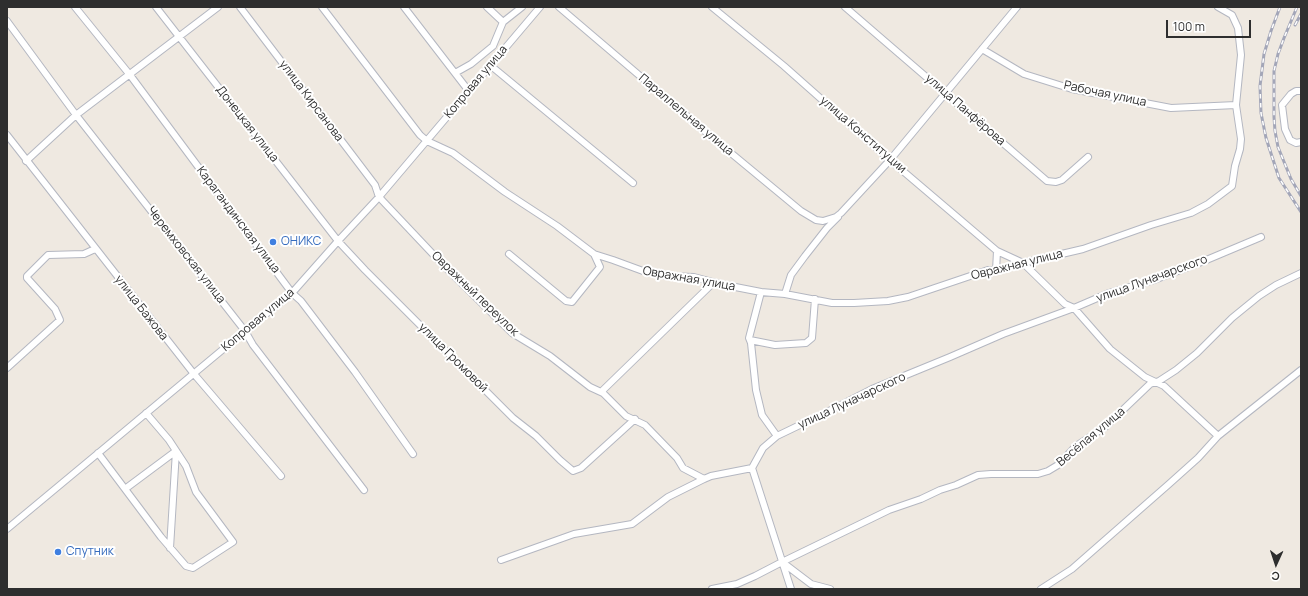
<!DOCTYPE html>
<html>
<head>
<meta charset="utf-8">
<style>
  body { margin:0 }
  #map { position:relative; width:1308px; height:596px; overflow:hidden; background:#efe9e1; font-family:Manrope,sans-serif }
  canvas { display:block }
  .frame { position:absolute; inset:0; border:8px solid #2e2e2e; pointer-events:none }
  .north { position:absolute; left:1256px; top:544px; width:40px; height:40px; -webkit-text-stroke:3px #fff; paint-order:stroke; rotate:183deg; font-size:11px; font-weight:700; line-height:16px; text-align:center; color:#2e2e2e }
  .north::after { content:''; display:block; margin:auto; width:14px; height:18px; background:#2e2e2e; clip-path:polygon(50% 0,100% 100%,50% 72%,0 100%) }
  .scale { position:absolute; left:1166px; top:20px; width:85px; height:18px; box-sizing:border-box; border:2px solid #2e2e2e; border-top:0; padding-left:5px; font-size:12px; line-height:14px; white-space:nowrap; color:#2e2e2e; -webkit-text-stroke:3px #fff; paint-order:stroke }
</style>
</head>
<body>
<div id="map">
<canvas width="1308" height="596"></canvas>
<div class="frame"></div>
<div class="north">С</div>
<div class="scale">100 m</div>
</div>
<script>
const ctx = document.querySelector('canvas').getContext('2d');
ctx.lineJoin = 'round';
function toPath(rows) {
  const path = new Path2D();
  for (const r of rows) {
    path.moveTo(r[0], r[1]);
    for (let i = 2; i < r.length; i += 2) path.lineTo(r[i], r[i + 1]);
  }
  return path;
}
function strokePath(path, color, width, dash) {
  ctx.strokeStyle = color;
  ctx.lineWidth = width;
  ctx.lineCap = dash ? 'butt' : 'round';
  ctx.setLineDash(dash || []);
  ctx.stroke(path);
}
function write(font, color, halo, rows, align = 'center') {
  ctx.font = font + ' Manrope,sans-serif';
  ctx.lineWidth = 4;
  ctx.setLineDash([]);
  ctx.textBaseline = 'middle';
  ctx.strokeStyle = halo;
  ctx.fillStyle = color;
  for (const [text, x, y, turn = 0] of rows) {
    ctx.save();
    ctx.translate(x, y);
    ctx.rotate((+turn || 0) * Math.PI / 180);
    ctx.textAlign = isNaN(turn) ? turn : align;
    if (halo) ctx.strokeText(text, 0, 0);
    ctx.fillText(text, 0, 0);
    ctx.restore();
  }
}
const minor = toPath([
  [75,7,130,75,292,293,301,301,355,372,413,454],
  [156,7,338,241,365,270,513,418,536,436,560,460,573,471,581,468,635,419],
  [240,7,375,185,379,197,446,268,512,333,550,356,590,387,603,393,626,416,645,425,677,458,683,468,704,479],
  [322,7,420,135,427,141,453,153,505,192,557,226,594,254,600,267,572,302,566,301,509,254],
  [404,7,468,90],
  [559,7,714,139,801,211,816,220,823,221,836,217,841,213,890,160,1017,7],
  [712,7,784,66,890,160,997,251,996,271],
  [845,7,1047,181,1056,182,1062,180,1088,157],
  [7,21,76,115,245,331,253,345,364,490],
  [503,22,522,7],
  [982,49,1024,74,1072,89,1171,108,1236,105],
  [490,65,633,183],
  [455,73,471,64,493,46,503,22,487,7],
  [1301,91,1296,91,1291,94,1282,105,1285,129,1290,140,1296,143,1301,142],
  [7,135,194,374,281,476],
  [26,161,76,115,218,7],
  [997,251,1023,263,1065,304,1074,308,1110,349,1145,377,1164,386,1218,436],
  [594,254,613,260,643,271,668,276,694,277,720,284,761,292,785,294,832,303,854,303,888,301,908,297,988,270,996,271,1023,263,1083,249,1151,225,1191,213,1208,204,1232,186,1235,166,1240,149,1241,139,1236,105,1241,55,1238,28,1232,15,1218,7],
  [761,292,749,338,751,343,756,390,762,415,777,436],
  [785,294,791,275,805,256,827,228,838,217],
  [750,340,775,345,806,343,812,338,815,299],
  [7,368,60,320,55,309,27,278,27,276,48,255,84,254,95,249],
  [601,392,713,283],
  [98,453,161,537,186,566,193,568,233,542,196,492,186,466,169,440,146,413],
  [752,468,791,589],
  [125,489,176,451],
  [7,529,245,331,292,293,338,241,379,197,540,7],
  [170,548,176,451],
  [501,560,574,534,632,524,668,497,704,479,711,476,752,468,763,448,777,436,833,409,872,389,950,357,1003,334,1074,308,1109,293,1154,280,1204,261,1261,237],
  [782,562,811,584,830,589],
  [712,589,737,584,755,576,782,562,889,510,921,499,940,490,956,485,978,475,991,474,1038,474,1048,471,1058,465,1076,446,1105,427,1150,384,1159,381,1176,370,1197,353,1232,318,1259,296,1276,285,1301,273],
  [1041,589,1072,569,1169,484,1198,458,1218,436,1301,370]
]);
const rail = toPath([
  [1280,7,1271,31,1264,54,1260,86,1261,113,1266,138,1279,178,1301,212],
  [1297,7,1284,38,1278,54,1274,71,1274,117,1275,131,1278,147,1291,179,1301,196],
  [1295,25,1301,14]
]);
const markers = [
  [273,242,4,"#3f7fe0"],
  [58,552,4,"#3f7fe0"]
];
const streetNames = [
  ["Копровая улица",476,82,-50],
  ["Рабочая улица",1105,94,12],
  ["улица Кирсанова",311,101,53],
  ["улица Панфёрова",965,110,41],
  ["Параллельная улица",686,115,40],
  ["Донецкая улица",247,124,52],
  ["улица Конституции",863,135,41],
  ["Карагандинская улица",238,220,53],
  ["Черемховская улица",186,255,52],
  ["Овражная улица",1017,265,-14],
  ["Овражная улица",689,279,10],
  ["улица Луначарского",1152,279,-20],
  ["Овражный переулок",475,294,44],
  ["улица Бажова",141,308,52],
  ["Копровая улица",258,320,-40],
  ["улица Громовой",453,358,45],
  ["улица Луначарского",852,401,-25],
  ["Весёлая улица",1091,437,-40]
];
const shopNames = [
  ["ОНИКС",281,242],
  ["Спутник",66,552]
];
strokePath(minor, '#b4b7c1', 8);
strokePath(minor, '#fff', 6);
strokePath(rail, '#a3a6b8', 3);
strokePath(rail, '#fff', 1.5, [4.5]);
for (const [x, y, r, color] of markers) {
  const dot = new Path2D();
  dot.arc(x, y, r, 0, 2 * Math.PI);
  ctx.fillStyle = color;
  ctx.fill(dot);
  strokePath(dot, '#fff', 1.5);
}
write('12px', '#2e2e2e', '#fff', streetNames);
write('12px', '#366cbe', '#fff', shopNames, 'left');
</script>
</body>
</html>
